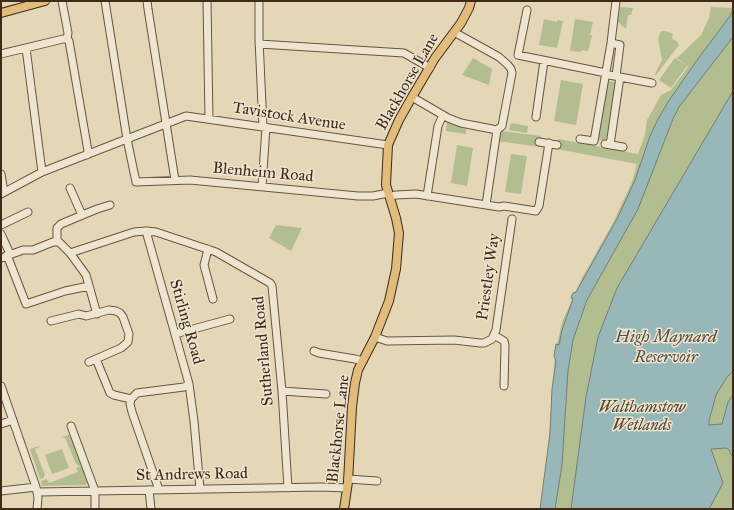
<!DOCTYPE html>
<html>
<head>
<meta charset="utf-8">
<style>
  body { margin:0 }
  #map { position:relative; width:734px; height:510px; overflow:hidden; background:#e3d7b7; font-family:"IM FELL Great Primer",serif }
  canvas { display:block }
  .frame { position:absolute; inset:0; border:2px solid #3f2919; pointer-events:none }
</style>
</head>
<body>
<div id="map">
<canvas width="734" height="510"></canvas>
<div class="frame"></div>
</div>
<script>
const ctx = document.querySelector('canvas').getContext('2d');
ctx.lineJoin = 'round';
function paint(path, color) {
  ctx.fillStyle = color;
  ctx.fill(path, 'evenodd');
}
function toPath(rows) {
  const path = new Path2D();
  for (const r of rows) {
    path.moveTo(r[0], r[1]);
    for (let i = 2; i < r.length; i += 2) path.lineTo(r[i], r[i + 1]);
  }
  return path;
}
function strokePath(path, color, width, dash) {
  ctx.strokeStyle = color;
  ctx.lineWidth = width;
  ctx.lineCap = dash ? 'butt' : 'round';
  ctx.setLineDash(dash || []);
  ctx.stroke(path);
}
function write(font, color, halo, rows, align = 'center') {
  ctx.font = font + ' "IM FELL Great Primer",serif';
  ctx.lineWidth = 3;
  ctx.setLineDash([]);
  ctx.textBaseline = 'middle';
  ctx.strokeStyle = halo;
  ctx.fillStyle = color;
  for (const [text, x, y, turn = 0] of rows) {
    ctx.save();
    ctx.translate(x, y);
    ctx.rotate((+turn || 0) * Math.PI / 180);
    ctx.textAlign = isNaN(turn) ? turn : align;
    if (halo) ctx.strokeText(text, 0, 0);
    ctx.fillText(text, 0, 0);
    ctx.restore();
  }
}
const green = toPath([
  [620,7,633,8,631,15,628,15,626,29,618,22],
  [711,7,733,8,733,509,540,509,547,465,555,353,562,322,582,278,613,223,632,182,637,164,557,149,558,139,638,154,645,135,647,120,661,95,671,90,688,67,677,58,701,35,709,18],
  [544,19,557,22,557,20,563,21,557,48,539,45],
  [575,19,593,22,590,35,592,35,588,51,581,50,581,52,570,51],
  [661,31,666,31,673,34,672,39,677,41,679,45,656,75,655,74,662,60,658,39],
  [473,58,492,69,489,85,462,75],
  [675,58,687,66,671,88,659,80],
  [561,80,583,84,576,125,554,121],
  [607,81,615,82,606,141,597,139],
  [447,122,466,129,466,134,446,131],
  [511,123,528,126,527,133,509,130],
  [502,131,541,136,539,147,498,141,500,133],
  [457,145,473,148,467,186,451,183],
  [511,154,527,156,521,194,505,192],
  [276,225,302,228,291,251,269,238],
  [71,434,82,465,78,466,77,464,76,464,65,438,62,437],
  [39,446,40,447,35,449,45,475,44,476,44,478,40,479,30,449],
  [62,449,69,468,52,474,45,455],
  [82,466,87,482,86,485,42,486,41,481,47,479,49,483,78,472,76,468]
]);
const water = toPath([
  [733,10,733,37,679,107,673,119,638,209,587,300,573,340,568,371,562,465,555,509,540,509,550,433,552,389,556,361,554,356,556,344,559,345,562,330,573,299,571,298,573,293,576,292,617,219,635,180,650,136,658,119,668,102,700,56,730,16,733,10],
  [733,91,733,371,727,377,716,395,709,421,709,425,722,424,728,402,733,395,733,458,729,450,727,448,711,449,723,483,709,509,571,509,586,397,598,337,617,288,733,91]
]);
const minor = toPath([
  [62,1,68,33,67,39,69,41,88,151,87,155],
  [105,1,127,139,136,182,190,180,358,196,373,196,388,193],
  [147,1,148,9,175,180],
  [207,1,209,119],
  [259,1,259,39,263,127],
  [527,10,518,55,606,73],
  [611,43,620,45,616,76],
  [259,44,404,53,430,68],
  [26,48,42,172],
  [1,54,63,39,67,39],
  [609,75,652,83],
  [412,97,448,118,461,123,497,130,502,126,512,73,511,69,508,65,499,57,454,32],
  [536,117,544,61],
  [580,139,594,141,611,43,616,1],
  [539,142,557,145],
  [605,144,623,147],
  [610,145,620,77],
  [1,174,4,192],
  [262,186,266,127],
  [70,188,82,215],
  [1,194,42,172,186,116,388,145],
  [390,196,396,195,416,194,499,207,504,206,536,211,539,206,549,143],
  [427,196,438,126,443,115],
  [486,205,497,130],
  [1,225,28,212],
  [1,234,10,254],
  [57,241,57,228,61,224,97,209,110,205],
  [208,249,204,265,213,299],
  [70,253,134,232,146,231,156,232,216,252,270,283,272,286,282,391,288,488],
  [7,255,26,304,65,291,89,286],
  [1,258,23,250,33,250,53,242,59,242,70,253,86,275,97,314],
  [51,321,79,314,86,316,109,310,116,311,120,313,123,317,129,334,128,342,121,348,89,362],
  [175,334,230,319],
  [494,335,504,341,505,345,504,386],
  [375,337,387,341,454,340,480,343,484,343,492,339,496,330,512,219],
  [314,351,319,353,355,359,363,361],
  [96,359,110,393,114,395,131,399],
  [189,384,194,421,200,489],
  [1,386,36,487,38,498,37,509],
  [282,391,326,394],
  [131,399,137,393,184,387,189,384,146,231],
  [131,399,130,404,132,412,159,490],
  [1,424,13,420],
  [71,426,95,491,95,509],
  [348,479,377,481],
  [149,490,151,509],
  [1,491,36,487],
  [38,492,321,487,347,488]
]);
const major = toPath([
  [1,13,45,1],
  [344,509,348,482,352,407,355,383,358,370,375,337,389,301,396,269,399,233,396,218,386,185,388,145,399,120,412,97,435,58,461,23,469,8,471,1]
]);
const streetNames = [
  ["Blackhorse Lane",408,82,-60],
  ["Tavistock Avenue",289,117,9],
  ["Blenheim Road",263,173,5],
  ["Priestley Way",489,277,-82],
  ["Stirling Road",186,322,74],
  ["Sutherland Road",264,351,-95],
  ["Blackhorse Lane",339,429,-84],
  ["St Andrews Road",192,475,-1]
];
const parkNames = [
  ["Walthamstow",642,408],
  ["Wetlands",642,426]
];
const waterNames = [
  ["High Maynard",666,338],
  ["Reservoir",666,358]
];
paint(green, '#b2be8f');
paint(water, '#98b7b8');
strokePath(water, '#747e78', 1);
strokePath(minor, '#685440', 9);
strokePath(major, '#3f2919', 10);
strokePath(minor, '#ede5d0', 7);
strokePath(major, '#e2bc7c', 8);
write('16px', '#3f2919', '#ede5d0', streetNames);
write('italic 16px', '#564731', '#ede5d0', parkNames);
write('italic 17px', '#554c41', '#ede5d0', waterNames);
</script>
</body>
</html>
